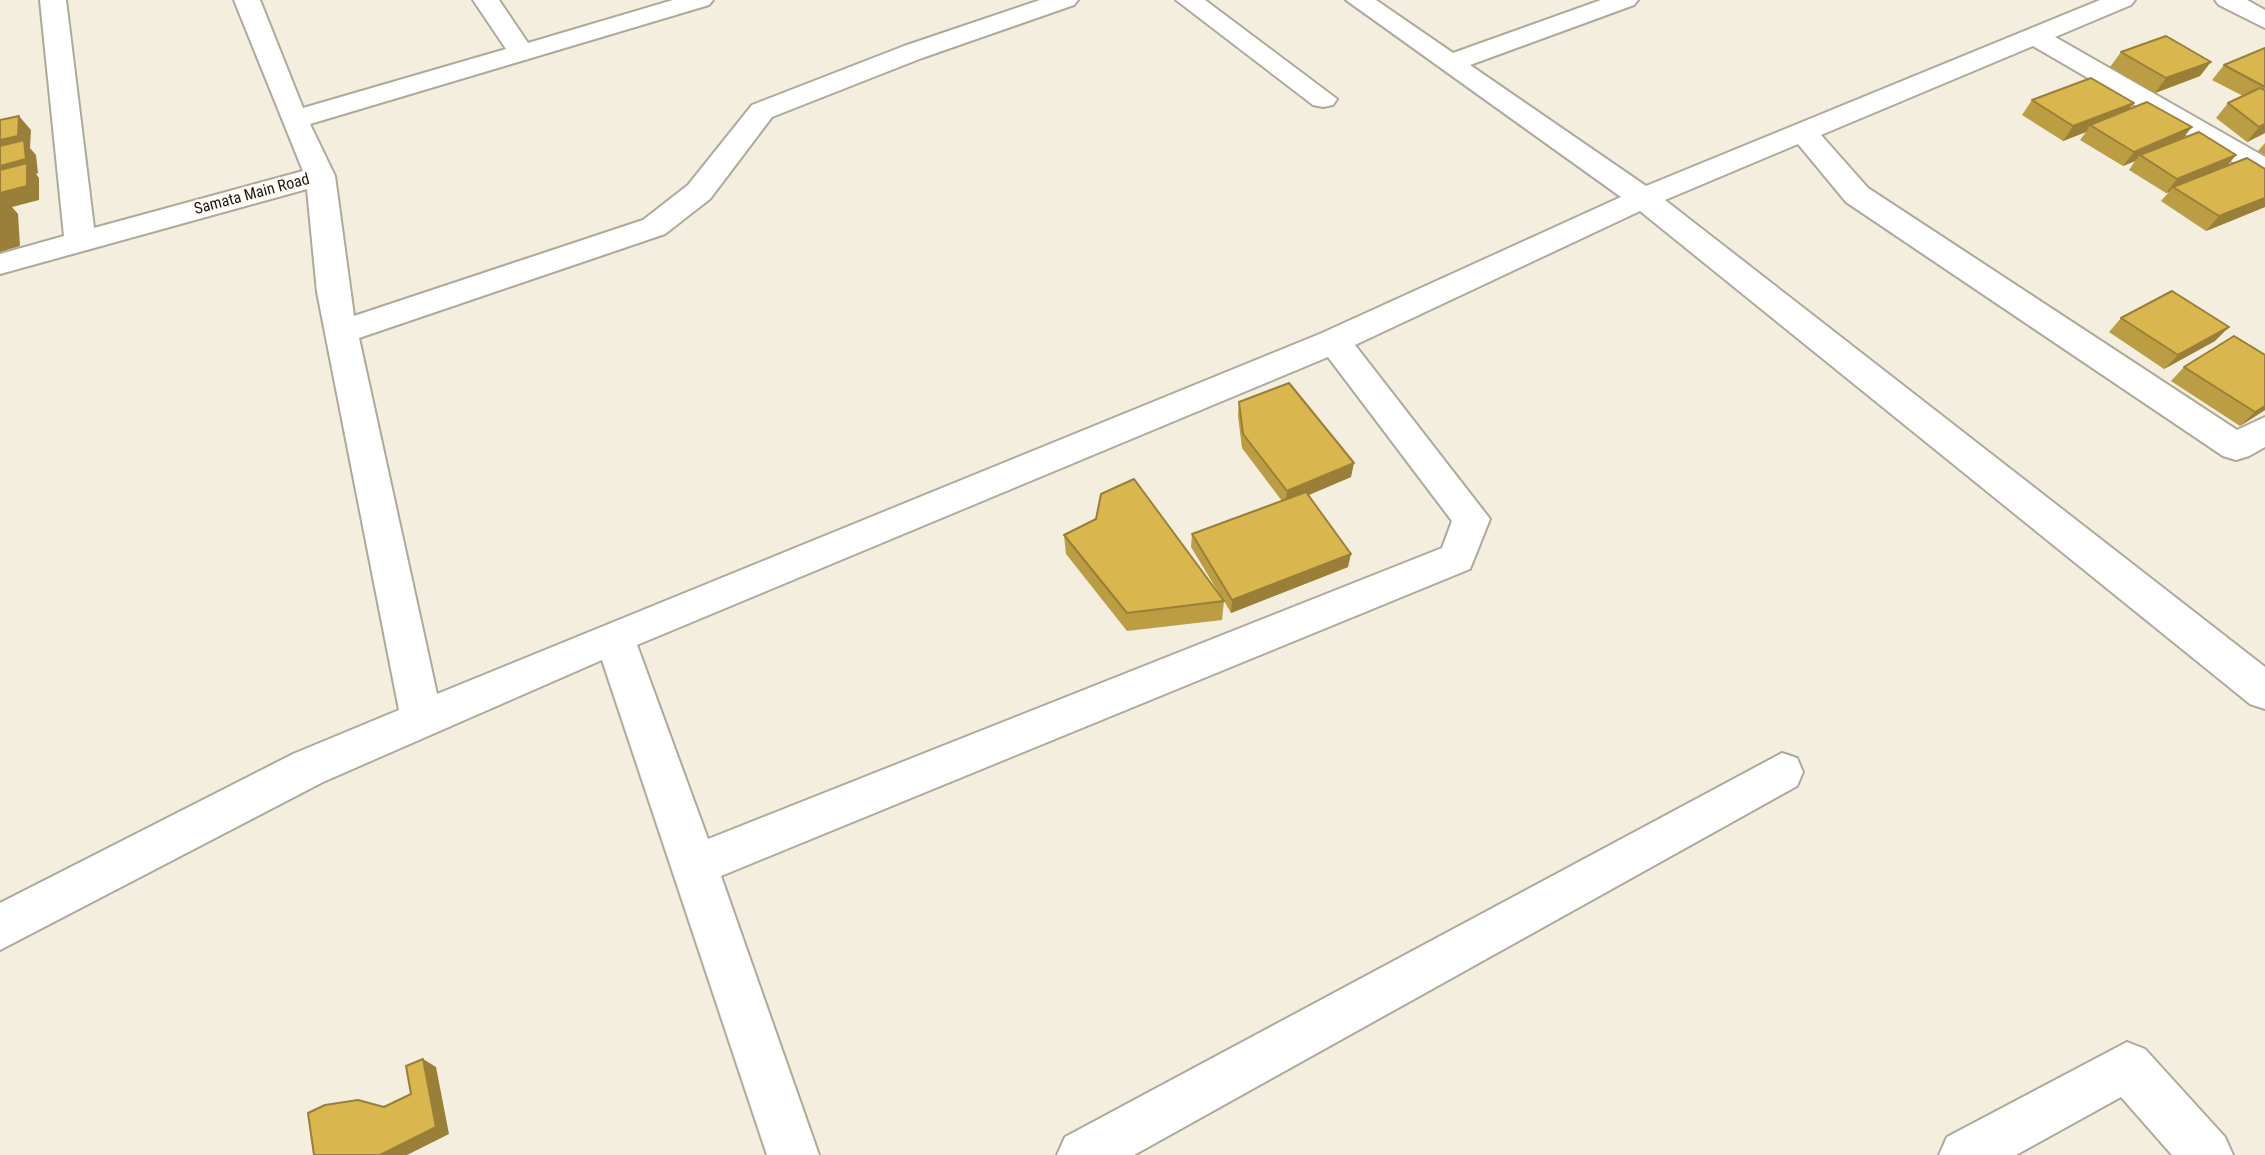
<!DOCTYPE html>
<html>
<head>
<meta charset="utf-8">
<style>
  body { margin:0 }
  canvas { display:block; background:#f3eede }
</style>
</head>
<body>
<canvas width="2265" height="1155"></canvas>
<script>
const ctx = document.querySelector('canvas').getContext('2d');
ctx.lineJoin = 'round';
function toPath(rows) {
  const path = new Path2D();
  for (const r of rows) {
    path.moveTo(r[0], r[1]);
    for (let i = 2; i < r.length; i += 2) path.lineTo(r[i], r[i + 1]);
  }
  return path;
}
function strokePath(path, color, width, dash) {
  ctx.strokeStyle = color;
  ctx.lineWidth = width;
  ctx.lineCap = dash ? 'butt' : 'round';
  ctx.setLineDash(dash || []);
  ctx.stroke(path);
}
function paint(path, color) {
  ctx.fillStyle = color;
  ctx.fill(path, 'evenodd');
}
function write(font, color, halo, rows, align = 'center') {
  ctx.font = font + ' "Roboto Condensed",sans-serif';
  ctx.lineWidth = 5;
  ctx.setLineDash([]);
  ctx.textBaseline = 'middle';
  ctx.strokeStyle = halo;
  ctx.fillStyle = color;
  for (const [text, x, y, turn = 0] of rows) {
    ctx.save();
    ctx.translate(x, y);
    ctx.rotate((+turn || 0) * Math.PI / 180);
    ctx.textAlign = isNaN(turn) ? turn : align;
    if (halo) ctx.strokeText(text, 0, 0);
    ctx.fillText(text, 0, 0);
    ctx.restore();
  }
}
const minor = toPath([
  [40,0,66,0,94,228,303,171,234,0,260,0,303,108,506,49,473,0,499,0,528,43,673,0,713,0,709,5,310,124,335,176,354,316,643,220,688,185,752,105,904,46,1040,0,1078,0,1074,5,922,58,772,117,710,199,665,234,359,338,437,694,1322,333,1621,197,1346,0,1376,0,1453,53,1601,0,1638,0,1634,5,1470,65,1646,186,2100,0,2135,0,2131,5,2055,37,2265,157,2265,178,2255,175,2033,46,1821,135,1868,188,2237,430,2265,417,2265,447,2249,456,2236,460,2223,456,1846,202,1798,144,1665,200,2265,667,2265,709,2250,704,1640,211,1355,345,1490,519,1470,569,721,876,819,1155,767,1155,602,660,323,782,0,950,0,903,293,754,399,710,317,292,307,189,0,274,0,254,64,236,40,0],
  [1328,357,1452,521,1442,548,708,839,637,645,1328,357],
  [1176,0,1205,0,1337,99,1333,105,1323,107,1313,105,1176,0],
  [1782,753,1797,758,1803,772,1797,786,1134,1155,1057,1155,1065,1137,1782,753],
  [2127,1042,2145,1049,2225,1137,2233,1155,2172,1155,2121,1097,2016,1155,1939,1155,1947,1137,2127,1042]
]);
const major = toPath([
  [2215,0,2247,0,2265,10,2265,28,2219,5,2215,0]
]);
const wall = toPath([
  [2265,48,2265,133,2247,142,2216,118,2228,103,2243,96,2212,80,2224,65],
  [2121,52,2200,76,2155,93,2110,67],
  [2032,100,2134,103,2129,109,2183,139,2236,155,2227,166,2265,169,2265,207,2206,231,2161,201,2169,192,2166,193,2129,170,2135,161,2123,166,2080,140,2086,132,2063,141,2022,115],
  [2265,143,2265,155,2258,151],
  [2121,318,2215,341,2164,369,2109,332],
  [2265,355,2265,410,2240,426,2171,381,2184,367],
  [1239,402,1351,477,1309,495,1348,567,1231,613,1224,601,1222,620,1127,631,1066,554,1064,535,1223,600,1191,547,1192,534,1282,501,1242,448,1238,416]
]);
const shadedWall = toPath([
  [2211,62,2200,76,2155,93,2166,78],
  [2134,103,2123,117,2090,125,2086,132,2063,141,2073,126],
  [19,116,31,130,30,148,36,155,38,173,36,174,39,178,39,200,12,207,18,214,20,246,0,252,0,140],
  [2265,124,2265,133,2247,142,2259,127],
  [2192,127,2180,142,2140,155,2135,161,2123,166,2134,152],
  [2236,155,2224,169,2173,187,2169,192,2166,193,2177,179],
  [2265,198,2265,207,2206,231,2219,216],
  [2229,327,2215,341,2164,369,2178,355],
  [2265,406,2265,410,2240,426,2255,412],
  [1354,463,1351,477,1285,505,1287,491],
  [1351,554,1348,567,1231,613,1232,600],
  [423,1059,436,1067,449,1134,407,1155,380,1155,436,1127]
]);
const building = toPath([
  [2166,36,2211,62,2166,78,2121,52,2166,36],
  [2265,48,2265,87,2224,65,2265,48],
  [2091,78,2134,103,2073,126,2032,100,2091,78],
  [2260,88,2265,90,2265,124,2259,127,2228,103,2260,88],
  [2147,102,2192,127,2134,152,2090,125,2147,102],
  [19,116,18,136,0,140,0,120,19,116],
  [2199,132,2236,155,2177,179,2140,155,2199,132],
  [24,140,26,159,0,166,0,146,24,140],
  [2247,158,2265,169,2265,198,2219,216,2173,187,2247,158],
  [27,163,27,186,0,193,0,170,27,163],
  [2172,291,2229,327,2178,355,2121,318,2172,291],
  [2234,336,2265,355,2265,406,2255,412,2184,367,2234,336],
  [1289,383,1354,463,1287,491,1243,434,1239,402,1289,383],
  [1134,479,1224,601,1127,613,1064,535,1096,519,1101,494,1134,479],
  [1306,492,1351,554,1232,600,1192,534,1306,492],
  [423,1059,436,1127,380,1155,314,1155,308,1113,325,1105,358,1100,384,1107,411,1094,406,1066,423,1059]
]);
const farStreetnames = [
  ["Samata Main Road",252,195,-15]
];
strokePath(minor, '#aea99a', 4);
strokePath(major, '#aea99a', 4);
paint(minor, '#fff');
paint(major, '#fff');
paint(wall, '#bb9d43');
paint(shadedWall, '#997f37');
paint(building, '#dab64e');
strokePath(building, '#997f37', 2);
write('16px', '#1c1a15', '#fffbf2', farStreetnames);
</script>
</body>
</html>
